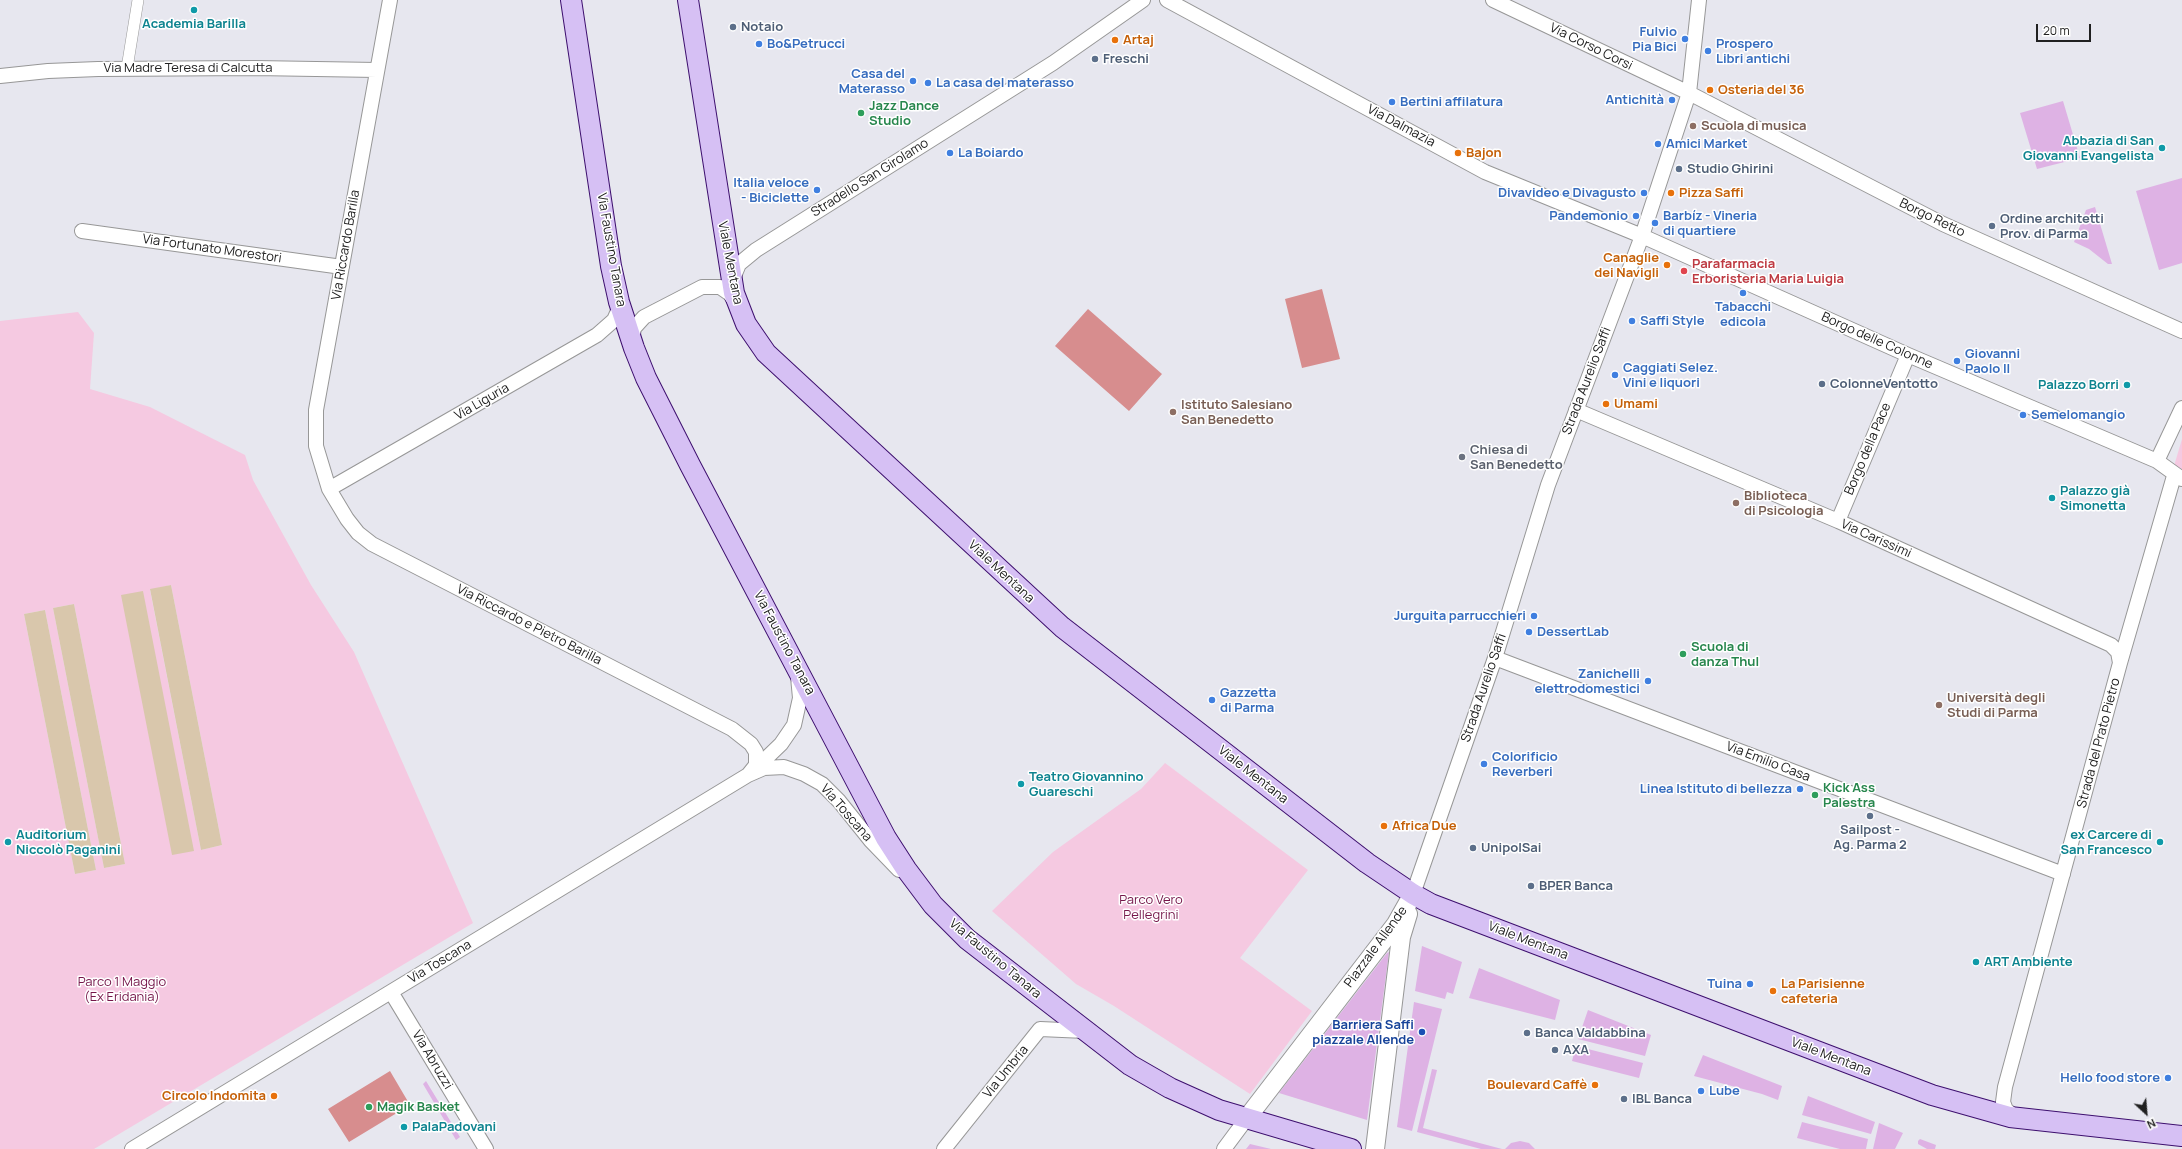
<!DOCTYPE html>
<html>
<head>
<meta charset="utf-8">
<style>
  body { margin:0 }
  #map { position:relative; width:2182px; height:1149px; overflow:hidden; background:#e7e7ef; font-family:Manrope,sans-serif }
  canvas { display:block }
  .north { position:absolute; left:2126px; top:1093px; width:40px; height:40px; -webkit-text-stroke:3px #fff; paint-order:stroke; rotate:154deg; font-size:11px; font-weight:700; line-height:16px; text-align:center; color:#202020 }
  .north::after { content:''; display:block; margin:auto; width:14px; height:18px; background:#202020; clip-path:polygon(50% 0,100% 100%,50% 72%,0 100%) }
  .scale { position:absolute; left:2036px; top:24px; width:55px; height:18px; box-sizing:border-box; border:2px solid #202020; border-top:0; padding-left:5px; font-size:12px; line-height:14px; white-space:nowrap; color:#202020; -webkit-text-stroke:3px #fff; paint-order:stroke }
</style>
</head>
<body>
<div id="map">
<canvas width="2182" height="1149"></canvas>
<div class="north">N</div>
<div class="scale">20 m</div>
</div>
<script>
const ctx = document.querySelector('canvas').getContext('2d');
ctx.lineJoin = 'round';
function paint(path, color) {
  ctx.fillStyle = color;
  ctx.fill(path, 'evenodd');
}
function toPath(rows) {
  const path = new Path2D();
  for (const r of rows) {
    path.moveTo(r[0], r[1]);
    for (let i = 2; i < r.length; i += 2) path.lineTo(r[i], r[i + 1]);
  }
  return path;
}
function strokePath(path, color, width, dash) {
  ctx.strokeStyle = color;
  ctx.lineWidth = width;
  ctx.lineCap = dash ? 'butt' : 'round';
  ctx.setLineDash(dash || []);
  ctx.stroke(path);
}
function write(font, color, halo, rows, align = 'center') {
  ctx.font = font + ' Manrope,sans-serif';
  ctx.lineWidth = 3;
  ctx.setLineDash([]);
  ctx.textBaseline = 'middle';
  ctx.strokeStyle = halo;
  ctx.fillStyle = color;
  for (const [text, x, y, turn = 0] of rows) {
    ctx.save();
    ctx.translate(x, y);
    ctx.rotate((+turn || 0) * Math.PI / 180);
    ctx.textAlign = isNaN(turn) ? turn : align;
    if (halo) ctx.strokeText(text, 0, 0);
    ctx.fillText(text, 0, 0);
    ctx.restore();
  }
}
const grass = toPath([
  [2063,101,2080,158,2037,169,2020,113],
  [2182,178,2182,263,2159,270,2136,191],
  [2095,207,2112,264,2108,264,2089,249,2074,242,2086,210],
  [1422,946,1462,962,1453,994,1447,992,1445,999,1415,991],
  [1389,952,1367,1120,1279,1093,1387,953],
  [1479,968,1560,1000,1555,1020,1469,998],
  [1414,1002,1442,1009,1412,1131,1397,1127],
  [1588,1010,1651,1035,1645,1056,1578,1039],
  [1576,1046,1643,1063,1639,1078,1572,1061],
  [1703,1055,1782,1086,1778,1100,1762,1094,1694,1076],
  [1432,1069,1437,1070,1423,1128,1502,1149,1481,1149,1417,1132],
  [426,1081,460,1137,456,1140,423,1084],
  [1808,1096,1875,1122,1871,1134,1802,1115],
  [1802,1122,1868,1139,1866,1149,1840,1149,1797,1138],
  [1879,1123,1903,1133,1895,1149,1873,1149],
  [1920,1139,1936,1145,1935,1149,1927,1149,1918,1144,1918,1141],
  [1520,1141,1529,1143,1535,1149,1505,1149,1511,1143],
  [1250,1144,1271,1149,1246,1149]
]);
const park = toPath([
  [78,312,94,333,90,389,150,407,245,455,253,480,311,585,354,652,473,923,94,1149,0,1149,0,321],
  [171,585,222,845,201,850,150,590],
  [74,604,125,864,104,868,53,608],
  [45,610,96,870,75,874,24,614],
  [2182,439,2182,474,2174,466],
  [1165,763,1308,870,1240,958,1312,1011,1250,1094,1114,1006,1076,984,992,911,1053,852,1141,789]
]);
const pitch = toPath([
  [1322,289,1340,359,1302,368,1285,299],
  [1088,309,1162,374,1129,411,1055,346],
  [390,1071,410,1105,349,1142,328,1109]
]);
const water = toPath([
  [171,585,222,845,201,850,150,589],
  [143,591,194,851,172,855,121,595],
  [74,604,125,864,104,868,53,608],
  [45,610,96,870,75,874,24,614]
]);
const pedestrian = toPath([
  [127,68,138,0]
]);
const minor = toPath([
  [390,0,316,410,316,446,329,489,347,519,358,533,372,544,732,729,751,744,756,752,756,765,748,775],
  [1167,0,1485,172,1642,236,1908,355,2157,461,2182,479],
  [1493,0,1689,93,1943,224,2182,331],
  [0,76,48,71,98,69,255,68,377,70],
  [82,231,342,267],
  [732,281,739,264,756,250,1053,63,1143,0],
  [632,341,634,328,644,317,702,287,720,287,730,294,736,303],
  [1576,410,1838,521,2111,645,2118,652,2120,663],
  [2157,461,2182,408],
  [329,489,597,335,614,320,618,311,619,302],
  [1838,521,1908,355],
  [1495,658,2063,874],
  [754,770,781,744,794,725,800,698,798,677],
  [1413,894,1495,658,1548,485,1642,236,1689,93,1699,0],
  [391,992,486,1149],
  [2017,1118,2006,1110,2003,1102,2005,1087,2120,663,2174,476],
  [132,1149,748,775,764,768,784,767,804,774,822,784,839,801,871,841,899,870],
  [944,1149,1040,1029,1085,1031],
  [1224,1149,1247,1118]
]);
const tertiary = toPath([
  [1247,1118,1396,924,1413,894],
  [1375,1149,1401,937,1408,914]
]);
const secondary = toPath([
  [571,0,611,266,619,302,634,348,646,378,690,465,886,838,906,869,933,905,967,939,1130,1065,1170,1088,1219,1110,1351,1149],
  [688,0,734,293,746,324,766,353,1062,627,1367,863,1413,894,1431,904,1932,1095,2010,1117,2182,1136]
]);
const markers = [
  [194,10,4,"#0f9aa8"],
  [733,27,4,"#5c6f8a"],
  [1685,39,4,"#3f7fe0"],
  [1115,40,4,"#e8710a"],
  [759,44,4,"#3f7fe0"],
  [1708,51,4,"#3f7fe0"],
  [1095,59,4,"#5c6f8a"],
  [913,81,4,"#3f7fe0"],
  [928,83,4,"#3f7fe0"],
  [1710,90,4,"#e8710a"],
  [1672,100,4,"#3f7fe0"],
  [1392,102,4,"#3f7fe0"],
  [861,113,4,"#2e9e5b"],
  [1693,126,4,"#8d6e63"],
  [1658,144,4,"#3f7fe0"],
  [2162,148,4,"#0f9aa8"],
  [950,153,4,"#3f7fe0"],
  [1458,153,4,"#e8710a"],
  [1679,169,4,"#5c6f8a"],
  [817,190,4,"#3f7fe0"],
  [1644,193,4,"#3f7fe0"],
  [1671,193,4,"#e8710a"],
  [1636,216,4,"#3f7fe0"],
  [1655,223,4,"#3f7fe0"],
  [1992,226,4,"#5c6f8a"],
  [1667,265,4,"#e8710a"],
  [1684,271,4,"#e0444e"],
  [1743,293,4,"#3f7fe0"],
  [1632,321,4,"#3f7fe0"],
  [1957,361,4,"#3f7fe0"],
  [1615,375,4,"#3f7fe0"],
  [1822,384,4,"#5c6f8a"],
  [2127,385,4,"#0f9aa8"],
  [1606,404,4,"#e8710a"],
  [1173,412,4,"#8d6e63"],
  [2023,415,4,"#3f7fe0"],
  [1462,457,4,"#6b7280"],
  [2052,498,4,"#0f9aa8"],
  [1736,503,4,"#8d6e63"],
  [1534,616,4,"#3f7fe0"],
  [1529,632,4,"#3f7fe0"],
  [1683,654,4,"#2e9e5b"],
  [1648,681,4,"#3f7fe0"],
  [1212,700,4,"#3f7fe0"],
  [1939,705,4,"#8d6e63"],
  [1484,764,4,"#3f7fe0"],
  [1021,784,4,"#0f9aa8"],
  [1800,789,4,"#3f7fe0"],
  [1815,795,4,"#2e9e5b"],
  [1870,816,4,"#5c6f8a"],
  [1384,826,4,"#e8710a"],
  [8,842,4,"#0f9aa8"],
  [2160,842,4,"#0f9aa8"],
  [1473,848,4,"#5c6f8a"],
  [1531,886,4,"#5c6f8a"],
  [1976,962,4,"#0f9aa8"],
  [1750,984,4,"#3f7fe0"],
  [1773,991,4,"#e8710a"],
  [1422,1032,4,"#1a4fb4"],
  [1527,1033,4,"#5c6f8a"],
  [1555,1050,4,"#5c6f8a"],
  [2168,1078,4,"#3f7fe0"],
  [1595,1085,4,"#e8710a"],
  [1701,1091,4,"#3f7fe0"],
  [274,1096,4,"#e8710a"],
  [1624,1099,4,"#5c6f8a"],
  [369,1107,4,"#2e9e5b"],
  [404,1127,4,"#0f9aa8"]
];
const cultureNames = [
  ["Academia Barilla",194,24,"center"],
  ["Abbazia di San",2154,141,"right"],
  ["Giovanni Evangelista",2154,156,"right"],
  ["Palazzo Borri",2119,385,"right"],
  ["Palazzo già",2060,491],
  ["Simonetta",2060,506],
  ["Teatro Giovannino",1029,777],
  ["Guareschi",1029,792],
  ["Auditorium",16,835],
  ["Niccolò Paganini",16,850],
  ["ex Carcere di",2152,835,"right"],
  ["San Francesco",2152,850,"right"],
  ["ART Ambiente",1984,962],
  ["PalaPadovani",412,1127]
];
const serviceNames = [
  ["Notaio",741,27],
  ["Freschi",1103,59],
  ["Studio Ghirini",1687,169],
  ["Ordine architetti",2000,219],
  ["Prov. di Parma",2000,234],
  ["ColonneVentotto",1830,384],
  ["Sailpost -",1870,830,"center"],
  ["Ag. Parma 2",1870,845,"center"],
  ["UnipolSai",1481,848],
  ["BPER Banca",1539,886],
  ["Banca Valdabbina",1535,1033],
  ["AXA",1563,1050],
  ["IBL Banca",1632,1099]
];
const shopNames = [
  ["Fulvio",1677,32,"right"],
  ["Pia Bici",1677,47,"right"],
  ["Bo&Petrucci",767,44],
  ["Prospero",1716,44],
  ["Libri antichi",1716,59],
  ["Casa del",905,74,"right"],
  ["Materasso",905,89,"right"],
  ["La casa del materasso",936,83],
  ["Antichità",1664,100,"right"],
  ["Bertini affilatura",1400,102],
  ["Amici Market",1666,144],
  ["La Boiardo",958,153],
  ["Italia veloce",809,183,"right"],
  ["- Biciclette",809,198,"right"],
  ["Divavideo e Divagusto",1636,193,"right"],
  ["Pandemonio",1628,216,"right"],
  ["Barbíz - Vineria",1663,216],
  ["di quartiere",1663,231],
  ["Tabacchi",1743,307,"center"],
  ["edicola",1743,322,"center"],
  ["Saffi Style",1640,321],
  ["Giovanni",1965,354],
  ["Paolo II",1965,369],
  ["Caggiati Selez.",1623,368],
  ["Vini e liquori",1623,383],
  ["Semelomangio",2031,415],
  ["Jurguita parrucchieri",1526,616,"right"],
  ["DessertLab",1537,632],
  ["Zanichelli",1640,674,"right"],
  ["elettrodomestici",1640,689,"right"],
  ["Gazzetta",1220,693],
  ["di Parma",1220,708],
  ["Colorificio",1492,757],
  ["Reverberi",1492,772],
  ["Linea Istituto di bellezza",1792,789,"right"],
  ["Tuina",1742,984,"right"],
  ["Hello food store",2160,1078,"right"],
  ["Lube",1709,1091]
];
const foodNames = [
  ["Artaj",1123,40],
  ["Osteria del 36",1718,90],
  ["Bajon",1466,153],
  ["Pizza Saffi",1679,193],
  ["Canaglie",1659,258,"right"],
  ["dei Navigli",1659,273,"right"],
  ["Umami",1614,404],
  ["Africa Due",1392,826],
  ["La Parisienne",1781,984],
  ["cafeteria",1781,999],
  ["Boulevard Caffè",1587,1085,"right"],
  ["Circolo Indomita",266,1096,"right"]
];
const streetNames = [
  ["Via Corso Corsi",1591,47,26],
  ["Via Madre Teresa di Calcutta",188,68],
  ["Via Dalmazia",1401,126,28],
  ["Stradello San Girolamo",870,178,-32],
  ["Borgo Retto",1932,218,26],
  ["Via Riccardo Barilla",346,245,-80],
  ["Via Fortunato Morestori",212,249,8],
  ["Via Faustino Tanara",611,250,80],
  ["Viale Mentana",730,263,79],
  ["Borgo delle Colonne",1877,341,24],
  ["Strada Aurelio Saffi",1587,381,-69],
  ["Via Liguria",482,402,-30],
  ["Borgo della Pace",1868,449,-67],
  ["Via Carissimi",1876,539,24],
  ["Viale Mentana",1001,572,43],
  ["Via Riccardo e Pietro Barilla",529,625,27],
  ["Via Faustino Tanara",784,643,62],
  ["Strada Aurelio Saffi",1484,688,-71],
  ["Strada del Prato Pietro",2099,743,-75],
  ["Via Emilio Casa",1768,762,21],
  ["Viale Mentana",1253,775,38],
  ["Via Toscana",846,813,49],
  ["Viale Mentana",1528,941,21],
  ["Piazzale Allende",1376,947,-54],
  ["Via Faustino Tanara",995,959,40],
  ["Via Toscana",440,962,-31],
  ["Viale Mentana",1831,1057,21],
  ["Via Abruzzi",432,1060,59],
  ["Via Umbria",1006,1072,-51]
];
const leisureNames = [
  ["Jazz Dance",869,106],
  ["Studio",869,121],
  ["Scuola di",1691,647],
  ["danza Thul",1691,662],
  ["Kick Ass",1823,788],
  ["Palestra",1823,803],
  ["Magik Basket",377,1107]
];
const educationNames = [
  ["Scuola di musica",1701,126],
  ["Istituto Salesiano",1181,405],
  ["San Benedetto",1181,420],
  ["Biblioteca",1744,496],
  ["di Psicologia",1744,511],
  ["Università degli",1947,698],
  ["Studi di Parma",1947,713]
];
const healthNames = [
  ["Parafarmacia",1692,264],
  ["Erboristeria Maria Luigia",1692,279]
];
const worshipNames = [
  ["Chiesa di",1470,450],
  ["San Benedetto",1470,465]
];
const parkNames = [
  ["Parco Vero",1151,900],
  ["Pellegrini",1151,915],
  ["Parco 1 Maggio",122,982],
  ["(Ex Eridania)",122,997]
];
const transitNames = [
  ["Barriera Saffi",1414,1025],
  ["piazzale Allende",1414,1040]
];
paint(grass, '#deb2e4');
paint(park, '#f5c9e1');
paint(pitch, '#d78d8e');
paint(water, '#d9c7ac');
strokePath(pedestrian, '#979797', 12);
strokePath(minor, '#979797', 16);
strokePath(tertiary, '#979797', 20);
strokePath(secondary, '#3d0f6e', 22);
strokePath(pedestrian, '#fff', 11);
strokePath(minor, '#fff', 14);
strokePath(tertiary, '#fff', 18);
strokePath(secondary, '#d6c0f4', 20);
for (const [x, y, r, color] of markers) {
  const dot = new Path2D();
  dot.arc(x, y, r, 0, 2 * Math.PI);
  ctx.fillStyle = color;
  ctx.fill(dot);
  strokePath(dot, '#fff', 1.5);
}
write('bold 13px', '#0d838f', '#fff', cultureNames, 'left');
write('bold 13px', '#4e5e75', '#fff', serviceNames, 'left');
write('bold 13px', '#366cbe', '#fff', shopNames, 'left');
write('bold 13px', '#c56008', '#fff', foodNames, 'left');
write('13px', '#202020', '#fff', streetNames);
write('bold 13px', '#27864d', '#fff', leisureNames, 'left');
write('bold 13px', '#785e54', '#fff', educationNames, 'left');
write('bold 13px', '#be3a42', '#fff', healthNames, 'left');
write('bold 13px', '#5b616d', '#fff', worshipNames, 'left');
write('13px', '#75164a', '#fff', parkNames);
write('bold 13px', '#164399', '#fff', transitNames, 'right');
</script>
</body>
</html>
